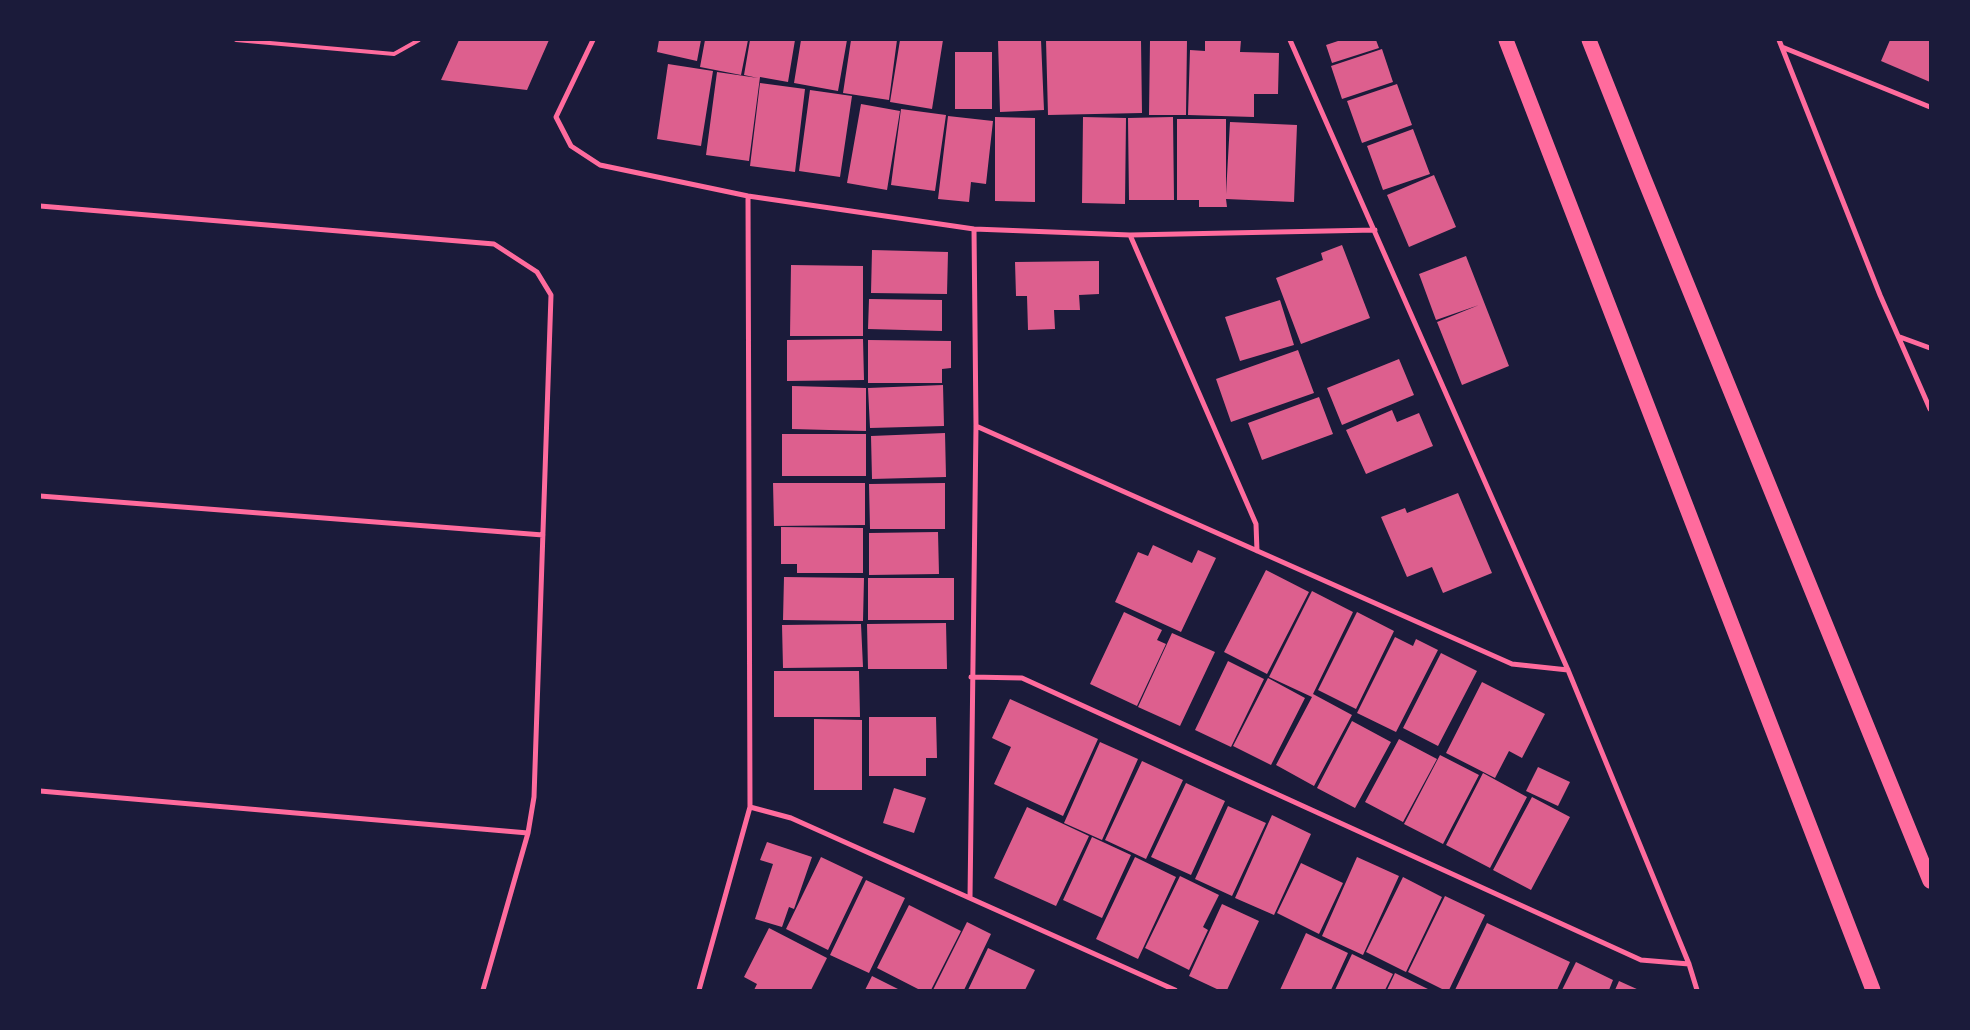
<!DOCTYPE html>
<html>
<head>
<meta charset="utf-8">
<style>
  body { margin:0 }
  #map { position:relative; width:1970px; height:1030px; overflow:hidden; background:#1b1b3a; font-family:"Space Grotesk",sans-serif }
  canvas { display:block }
  .frame { position:absolute; inset:0; border:41px solid #1b1b3a; pointer-events:none }
</style>
</head>
<body>
<div id="map">
<canvas width="1970" height="1030"></canvas>
<div class="frame"></div>
</div>
<script>
const ctx = document.querySelector('canvas').getContext('2d');
ctx.lineJoin = 'round';
function paint(path, color) {
  ctx.fillStyle = color;
  ctx.fill(path, 'evenodd');
}
function toPath(rows) {
  const path = new Path2D();
  for (const r of rows) {
    path.moveTo(r[0], r[1]);
    for (let i = 2; i < r.length; i += 2) path.lineTo(r[i], r[i + 1]);
  }
  return path;
}
function strokePath(path, color, width, dash) {
  ctx.strokeStyle = color;
  ctx.lineWidth = width;
  ctx.lineCap = dash ? 'butt' : 'round';
  ctx.setLineDash(dash || []);
  ctx.stroke(path);
}
const building = toPath([
  [459,40,549,40,527,90,441,80],
  [659,40,701,40,697,61,657,52],
  [705,40,748,40,741,75,700,67],
  [750,40,795,40,788,82,760,77,749,161,706,155,717,72,758,78,744,75],
  [801,40,847,40,838,91,794,83],
  [851,40,897,40,889,100,843,93],
  [900,40,943,40,932,109,890,102],
  [998,40,1041,40,1044,110,1000,112],
  [1046,40,1141,40,1142,113,1048,115],
  [1150,40,1187,40,1186,115,1149,115],
  [1205,40,1241,40,1240,52,1279,53,1278,94,1254,94,1254,117,1188,115,1190,50,1205,51],
  [1341,40,1376,40,1379,48,1332,63,1326,45],
  [1890,40,1930,40,1930,82,1881,61],
  [1382,49,1393,82,1342,99,1331,66],
  [955,52,992,52,992,109,955,109],
  [668,64,713,71,701,146,657,139],
  [760,83,805,89,795,172,750,166],
  [1397,84,1412,125,1362,143,1347,101],
  [810,90,852,96,840,177,799,171],
  [861,104,900,111,887,190,847,183],
  [901,109,946,115,935,191,891,185],
  [948,116,993,121,986,184,971,182,969,202,938,199],
  [995,117,1035,118,1035,202,995,201],
  [1083,117,1126,118,1125,204,1082,203],
  [1173,117,1174,200,1129,200,1128,118],
  [1177,119,1226,119,1226,194,1230,122,1297,125,1294,202,1226,199,1227,207,1199,207,1199,200,1177,200],
  [1413,129,1430,174,1383,190,1367,146],
  [1434,175,1456,227,1409,247,1387,195],
  [1342,245,1370,318,1301,344,1276,278,1323,260,1321,253],
  [872,250,948,252,947,294,871,293],
  [1466,256,1509,366,1462,385,1437,322,1479,305,1436,320,1419,274],
  [1099,261,1099,294,1079,295,1080,310,1054,310,1055,329,1028,330,1027,296,1016,296,1015,262],
  [791,265,863,266,863,336,790,336],
  [869,299,942,300,942,331,868,329],
  [1280,300,1294,345,1240,361,1225,317],
  [863,339,864,380,787,381,787,340],
  [868,340,951,341,951,368,942,369,942,383,868,383],
  [1298,350,1314,393,1231,422,1216,379],
  [1399,359,1414,395,1342,425,1327,388],
  [943,385,944,426,870,428,868,388],
  [792,386,866,388,866,431,792,429],
  [1319,397,1333,434,1262,460,1248,423],
  [1392,410,1397,422,1419,413,1433,446,1366,474,1346,430],
  [945,433,946,477,872,479,871,436],
  [782,434,866,434,866,476,782,476],
  [773,483,865,483,865,525,774,526],
  [945,483,945,529,870,529,869,484],
  [1458,493,1492,573,1443,593,1432,567,1407,577,1381,517,1405,508,1407,513],
  [781,527,863,528,863,573,797,573,797,564,781,564],
  [938,532,939,574,869,575,869,533],
  [1153,545,1192,563,1198,550,1216,558,1181,632,1115,602,1138,552,1148,556],
  [1266,570,1309,592,1267,674,1224,652],
  [784,577,864,578,863,621,783,620],
  [868,578,954,578,954,620,868,620],
  [1312,591,1353,612,1313,694,1352,715,1314,786,1276,765,1312,697,1269,677],
  [1124,612,1162,630,1157,640,1166,644,1137,706,1090,684],
  [1357,612,1394,631,1356,709,1318,690],
  [946,623,947,669,868,669,867,624],
  [861,624,863,667,783,668,782,625],
  [1172,633,1215,652,1180,726,1138,707],
  [1395,637,1413,646,1416,639,1438,650,1396,732,1357,713],
  [1441,653,1477,671,1438,746,1403,728],
  [1228,661,1264,679,1231,747,1195,730],
  [774,671,859,671,860,717,774,717],
  [1268,678,1305,698,1271,765,1233,746],
  [1482,682,1545,714,1522,758,1509,751,1495,778,1446,753],
  [1010,699,1098,739,1063,816,994,784,1011,747,992,738],
  [869,717,936,717,937,758,926,758,926,776,869,776],
  [814,719,862,720,862,790,814,790],
  [1352,721,1391,742,1355,808,1317,788],
  [1399,739,1437,759,1403,822,1365,802],
  [1100,742,1138,759,1102,840,1064,823],
  [1440,755,1479,775,1443,844,1404,824],
  [1142,761,1183,780,1146,859,1105,840],
  [1538,767,1570,782,1558,806,1526,791],
  [1483,773,1527,797,1490,868,1446,845],
  [1186,783,1225,801,1191,875,1151,857],
  [894,788,926,798,914,833,883,823],
  [1532,797,1570,817,1531,890,1493,870],
  [1228,806,1266,823,1232,896,1195,879],
  [1027,807,1089,836,1056,906,994,878],
  [1272,815,1311,834,1274,915,1235,898],
  [1092,837,1131,855,1102,918,1063,900],
  [767,842,812,857,794,909,789,907,782,927,755,919,773,864,760,860],
  [821,857,863,877,828,950,786,929],
  [1135,857,1176,877,1138,959,1096,939],
  [1357,857,1399,876,1363,955,1322,936],
  [1301,863,1343,883,1319,934,1277,913],
  [1180,876,1219,895,1203,927,1208,930,1189,970,1145,948],
  [1403,877,1442,897,1406,972,1366,952],
  [866,880,905,898,869,973,830,955],
  [1445,896,1485,915,1449,990,1444,990,1408,972],
  [1222,904,1259,921,1227,990,1219,990,1189,976],
  [909,905,961,931,931,990,920,990,877,968],
  [967,922,991,934,964,990,933,990],
  [1487,923,1570,962,1557,990,1455,990],
  [769,928,827,958,811,990,754,990,757,984,744,977],
  [1306,933,1348,953,1331,990,1280,990],
  [988,948,1035,970,1025,990,968,990],
  [1352,954,1393,974,1385,990,1335,990],
  [1576,962,1613,980,1609,990,1562,990],
  [1395,973,1430,990,1387,990],
  [872,976,900,990,865,990],
  [1619,981,1639,990,1615,990]
]);
const service = toPath([
  [236,40,394,54,419,40]
]);
const minor = toPath([
  [593,40,556,117,571,146,600,165,748,196,974,229,1130,235,1375,230],
  [1290,40,1568,670,1689,964,1697,990],
  [1779,40,1880,295,1930,409],
  [1782,47,1930,107],
  [40,206,494,244,537,272,551,295,534,797,528,833,483,990],
  [1130,235,1256,524,1257,551],
  [1900,337,1930,348],
  [976,426,1512,664,1568,670],
  [40,496,543,535],
  [971,677,1022,678,1641,960,1689,964],
  [40,791,528,833],
  [750,807,791,818,1175,990],
  [970,898,976,426,974,229],
  [699,990,750,807,748,196]
]);
const motorway = toPath([
  [1506,40,1873,990],
  [1589,40,1643,176,1930,881]
]);
paint(building, '#dd5f8e');
strokePath(service, '#ff6b9d', 4);
strokePath(minor, '#ff6b9d', 5);
strokePath(motorway, '#ff6b9d', 15);
</script>
</body>
</html>
